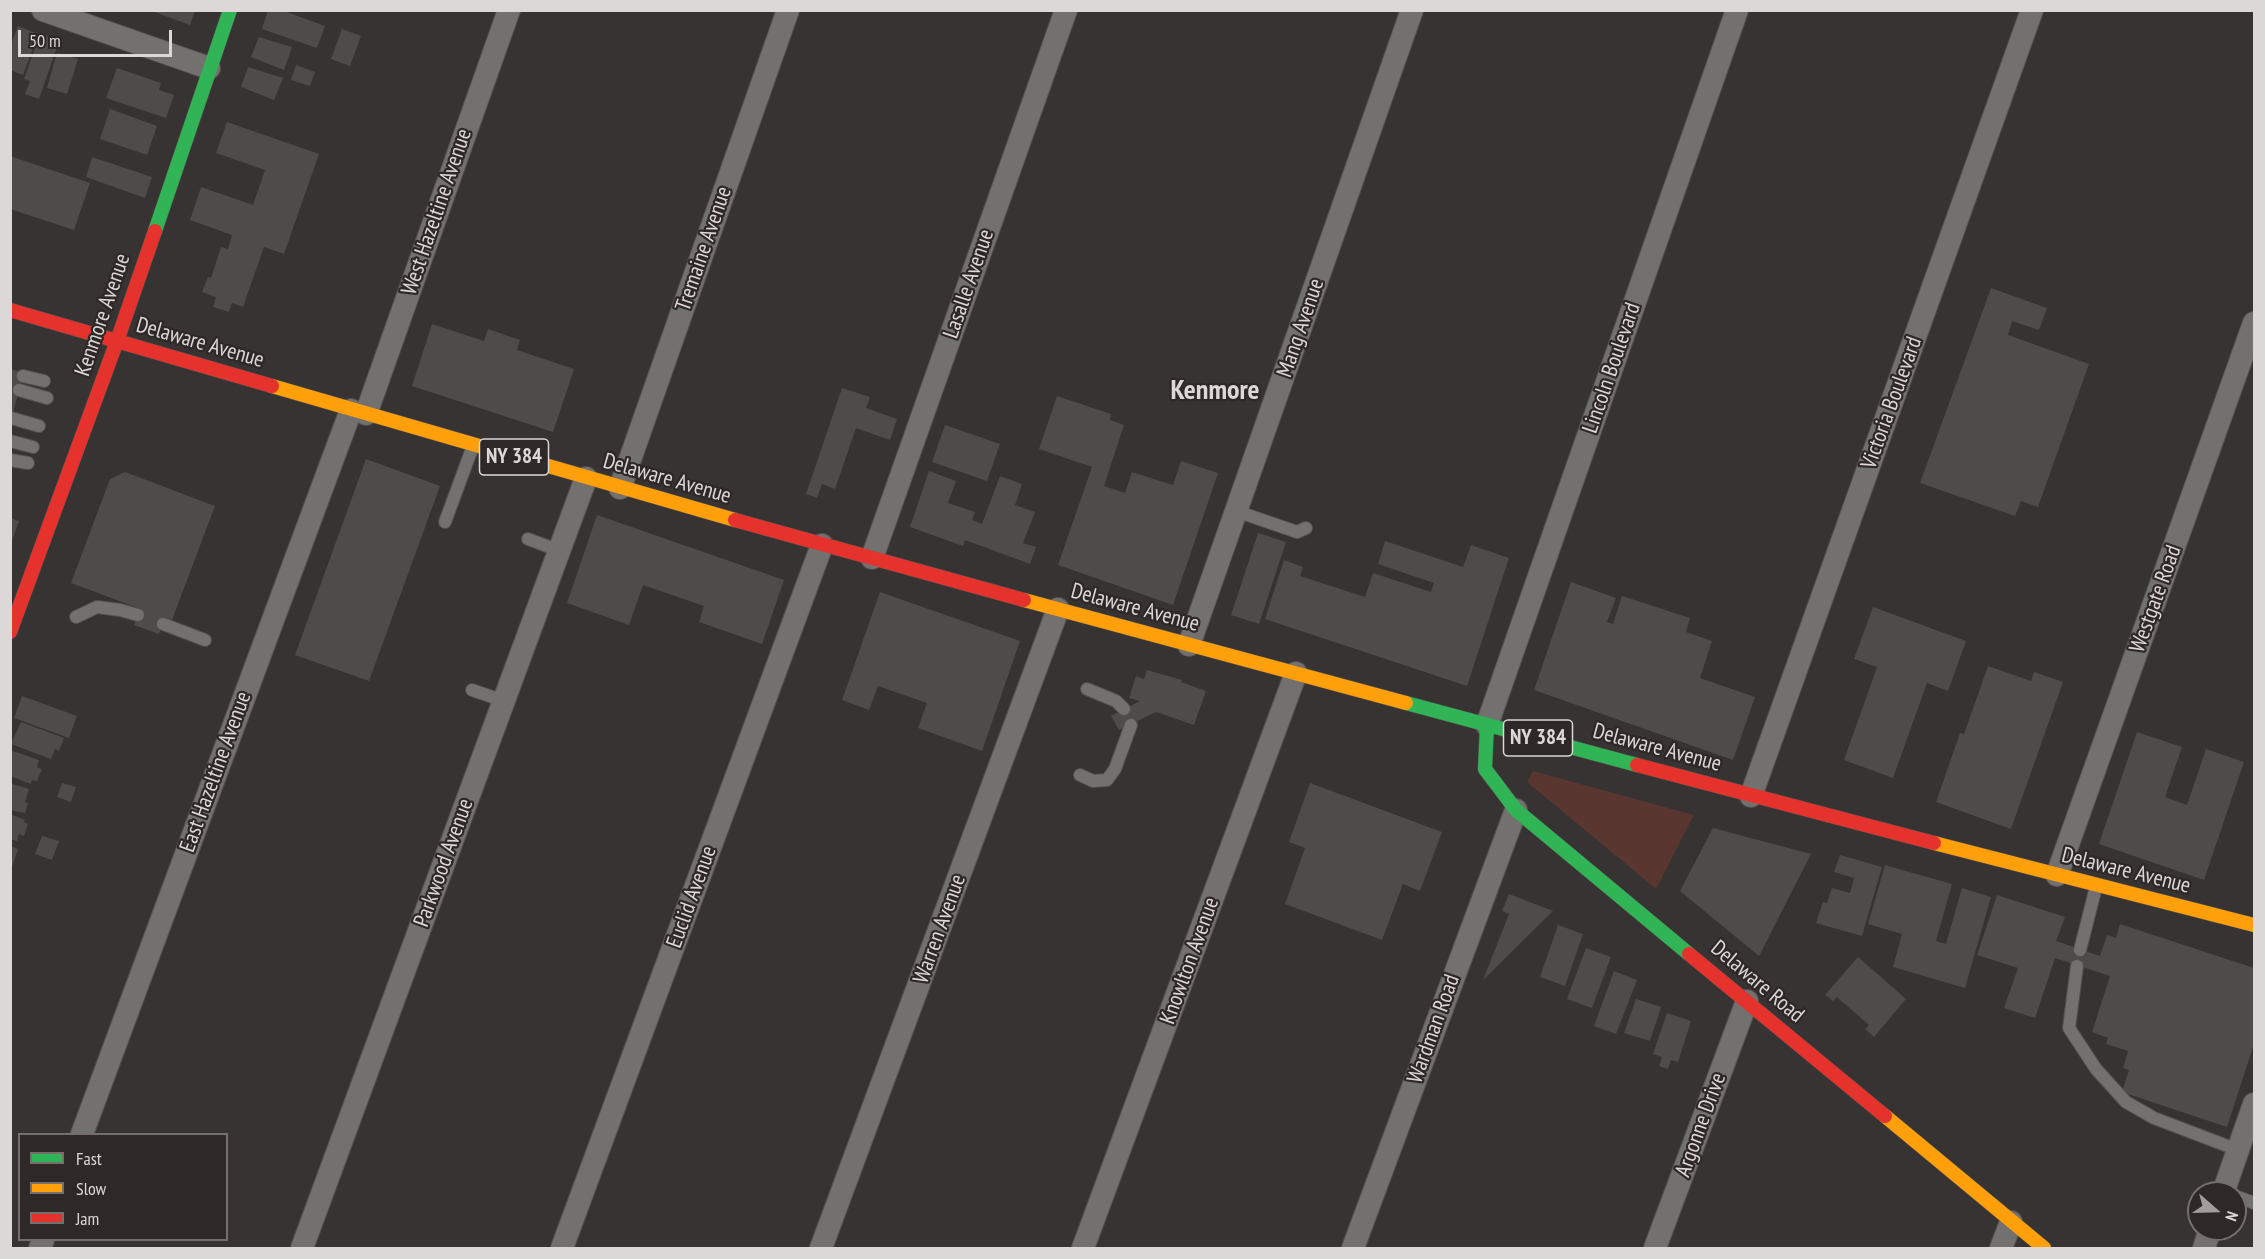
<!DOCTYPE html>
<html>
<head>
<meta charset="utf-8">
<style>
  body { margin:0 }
  #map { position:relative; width:2265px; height:1259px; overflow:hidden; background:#373332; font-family:"PT Sans Narrow",sans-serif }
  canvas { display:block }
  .frame { position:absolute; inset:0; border:12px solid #dcd8d7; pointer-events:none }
  .legend { position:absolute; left:18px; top:1133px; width:210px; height:108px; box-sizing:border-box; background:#2e2827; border:2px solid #746e6d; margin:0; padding:8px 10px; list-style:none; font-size:18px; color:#dcd8d7 }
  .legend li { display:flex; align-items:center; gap:12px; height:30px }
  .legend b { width:30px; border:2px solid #746e6d }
  .north { position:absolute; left:2187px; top:1181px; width:60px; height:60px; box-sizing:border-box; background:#2e2827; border:2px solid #746e6d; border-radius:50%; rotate:110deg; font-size:16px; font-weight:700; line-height:24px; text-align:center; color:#dcd8d7 }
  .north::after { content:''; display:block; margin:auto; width:21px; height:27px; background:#a29e9d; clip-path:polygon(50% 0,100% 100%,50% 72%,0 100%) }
  .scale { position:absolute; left:18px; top:30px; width:154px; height:27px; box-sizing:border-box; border:3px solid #dcd8d7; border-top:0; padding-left:8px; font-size:18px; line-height:21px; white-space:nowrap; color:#dcd8d7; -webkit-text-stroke:4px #2e2827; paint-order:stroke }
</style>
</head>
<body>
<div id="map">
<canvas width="2265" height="1259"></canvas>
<div class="frame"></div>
<ul class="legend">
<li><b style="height:8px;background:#30b455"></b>Fast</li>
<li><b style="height:8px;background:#ff9f0a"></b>Slow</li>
<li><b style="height:8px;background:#e5322d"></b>Jam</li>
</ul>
<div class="north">N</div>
<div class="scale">50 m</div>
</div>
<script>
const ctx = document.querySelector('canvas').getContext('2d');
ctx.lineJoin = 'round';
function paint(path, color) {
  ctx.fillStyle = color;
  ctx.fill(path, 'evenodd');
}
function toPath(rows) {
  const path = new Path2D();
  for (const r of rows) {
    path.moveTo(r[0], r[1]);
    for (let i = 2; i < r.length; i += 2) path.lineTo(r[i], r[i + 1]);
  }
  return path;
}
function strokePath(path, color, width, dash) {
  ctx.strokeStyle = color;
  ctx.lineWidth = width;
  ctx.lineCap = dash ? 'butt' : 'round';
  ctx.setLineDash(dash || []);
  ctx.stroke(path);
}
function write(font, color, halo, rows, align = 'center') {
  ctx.font = font + ' "PT Sans Narrow",sans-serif';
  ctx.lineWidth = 4.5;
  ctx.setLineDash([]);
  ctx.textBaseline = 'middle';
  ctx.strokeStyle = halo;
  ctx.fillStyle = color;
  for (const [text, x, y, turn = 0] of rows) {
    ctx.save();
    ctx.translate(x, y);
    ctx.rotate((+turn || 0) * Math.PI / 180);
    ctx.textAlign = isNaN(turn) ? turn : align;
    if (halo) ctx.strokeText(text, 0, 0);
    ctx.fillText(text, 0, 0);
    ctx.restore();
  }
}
const green = toPath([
  [1533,771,1694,815,1656,889,1527,782]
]);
const building = toPath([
  [149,10,195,10,190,25],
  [268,10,281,10,325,26,317,48,262,29],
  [18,26,38,34,23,75,10,70,10,47],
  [342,29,361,36,350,66,331,59],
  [40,34,59,41,39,99,25,94,30,81,24,79],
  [259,37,292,47,284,70,251,57],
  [57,53,78,59,67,94,47,88],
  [296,65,315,72,310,86,291,80],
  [248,67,283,78,274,100,241,87],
  [117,68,161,83,159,90,174,95,166,118,106,98],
  [110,109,157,126,147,155,100,139],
  [227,122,319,154,284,254,264,247,243,307,232,303,229,312,213,307,216,297,202,292,208,277,211,278,221,247,228,249,232,235,190,220,201,187,253,205,265,170,216,153],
  [10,156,90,183,74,230,10,209],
  [92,157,152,177,145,198,86,177],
  [1991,288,2047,308,2039,330,2012,321,2008,335,2089,364,2038,507,2021,501,2015,516,1920,483],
  [432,324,484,341,488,329,520,340,517,350,574,369,553,432,412,386],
  [10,369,24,373,11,419,10,419],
  [842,388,870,397,866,408,897,419,890,440,856,428,835,489,822,484,817,498,806,494],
  [1057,396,1111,414,1110,420,1124,425,1104,486,1125,493,1132,472,1173,485,1181,461,1218,473,1173,605,1058,565,1092,467,1039,449],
  [945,425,1000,444,987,481,932,462],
  [366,459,440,486,369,681,295,655],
  [929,471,956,481,948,503,975,512,972,520,982,524,1000,476,1022,484,1015,505,1035,512,1023,543,1036,547,1030,564,965,540,963,546,910,527],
  [125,472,215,506,172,620,165,618,159,634,134,625,141,609,71,583,110,479],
  [597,515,784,580,762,644,699,622,704,606,643,585,629,625,567,603],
  [10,518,19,521,11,544,10,544],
  [1258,533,1286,542,1259,624,1231,615],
  [1385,541,1463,567,1471,545,1509,558,1467,686,1265,619,1284,560,1303,567,1300,576,1365,597,1373,573,1431,592,1434,583,1378,564],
  [1571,582,1616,598,1607,622,1613,624,1622,596,1690,618,1686,632,1712,641,1700,678,1755,697,1733,760,1534,690],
  [880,592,1020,641,982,751,918,728,927,703,878,686,869,710,842,700],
  [1873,607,1966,641,1948,691,1927,683,1893,778,1844,760,1877,667,1854,659],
  [1988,666,2031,681,2034,672,2063,682,2011,829,1936,802,1960,733,1964,734],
  [1147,670,1182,680,1181,682,1206,691,1194,725,1156,712,1119,730,1111,716,1140,701,1129,698,1136,676,1144,679],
  [22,696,77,716,69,738,14,718],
  [21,722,64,738,59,751,55,749,51,759,11,744],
  [2137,732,2182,747,2165,797,2187,805,2206,749,2244,762,2204,880,2099,844],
  [10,750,39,760,37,767,42,769,37,781,32,780,31,784,10,776],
  [10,783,29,789,25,802,28,803,25,813,10,810],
  [62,783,76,787,71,802,57,797],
  [1310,783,1442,832,1420,891,1403,884,1382,940,1285,904,1305,848,1289,842],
  [10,814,25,820,24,822,28,824,24,836,19,834,17,841,10,839],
  [1713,828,1811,854,1759,956,1680,891],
  [42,836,59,841,52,860,35,854],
  [10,846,18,849,11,870,10,870],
  [1840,855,1882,867,1862,936,1816,923,1823,902,1827,903,1832,888,1850,893,1854,878,1834,872],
  [1885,865,1952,884,1936,941,1946,944,1962,888,1991,897,1965,988,1893,967,1902,934,1868,924],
  [1509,894,1553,911,1483,980,1509,914,1502,911],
  [1997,895,2065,917,2056,941,2100,956,2107,935,2116,938,2120,924,2254,968,2254,1044,2227,1127,2122,1092,2129,1070,2123,1068,2128,1051,2106,1044,2108,1038,2092,1032,2110,976,2055,958,2035,1018,2004,1008,2018,968,1977,955],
  [1558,925,1583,934,1565,986,1540,977],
  [1586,948,1611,957,1592,1008,1567,999],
  [1858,957,1906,999,1874,1037,1865,1029,1869,1025,1837,997,1833,1001,1825,995],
  [1614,971,1637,980,1616,1034,1594,1026],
  [1636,999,1661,1007,1650,1041,1624,1033],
  [1667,1013,1691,1021,1678,1062,1671,1060,1668,1069,1659,1066,1662,1057,1653,1054]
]);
const lane = toPath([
  [23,376,44,381],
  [19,390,47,398],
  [11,418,39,426],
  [10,441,33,447],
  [10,460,28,463],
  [1236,511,1297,532,1306,528],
  [445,522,473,446],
  [528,539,560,551],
  [76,617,97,607,120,610,138,615],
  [163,624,205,640],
  [1087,689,1116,701,1124,709],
  [472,690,504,701],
  [1080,775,1093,781,1107,780,1115,769,1131,725],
  [2080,950,2096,887],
  [2077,966,2069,1028,2096,1069,2126,1102,2154,1118,2238,1150],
  [2235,1196,2254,1203]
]);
const street = toPath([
  [43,10,209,68],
  [366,414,509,10],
  [620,488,788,10],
  [872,558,1066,10],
  [1189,645,1412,10],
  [1487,725,1737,10],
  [1751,796,2032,10],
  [2057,875,2254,323],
  [82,1134,351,410],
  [2223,1193,2254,1104],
  [40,1248,43,1240],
  [302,1248,586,478],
  [562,1248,822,545],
  [821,1248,1058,609],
  [1083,1248,1296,673],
  [1353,1248,1516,810],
  [1655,1248,1747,1001],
  [2001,1248,2011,1222],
  [2204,1248,2210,1229]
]);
const fast = toPath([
  [155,231,230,10],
  [1406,703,1637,765],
  [1487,725,1485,769,1516,810,1689,954]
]);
const slow = toPath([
  [272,386,735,520],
  [1024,600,1406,703],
  [1934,843,2254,925],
  [1885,1116,2044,1248]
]);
const jam = toPath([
  [10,310,272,386],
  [735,520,1024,600],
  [10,632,117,341,155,231],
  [1637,765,1934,843],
  [1689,954,1885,1116]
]);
const shields = [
  [514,457,69],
  [1538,738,69]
];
const shieldNames = [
  ["NY 384",514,457],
  ["NY 384",1538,738]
];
const streetNames = [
  ["West Hazeltine Avenue",437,212,-71],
  ["Tremaine Avenue",704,249,-71],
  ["Lasalle Avenue",969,284,-71],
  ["Kenmore Avenue",103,315,-71],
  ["Mang Avenue",1301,328,-71],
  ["Delaware Avenue",200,343,16],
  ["Lincoln Boulevard",1612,368,-71],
  ["Victoria Boulevard",1892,403,-70],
  ["Delaware Avenue",667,479,16],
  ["Westgate Road",2156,599,-70],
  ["Delaware Avenue",1135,608,15],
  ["Delaware Avenue",1657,748,15],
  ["East Hazeltine Avenue",216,772,-70],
  ["Parkwood Avenue",444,863,-70],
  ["Delaware Avenue",2126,871,14],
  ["Euclid Avenue",692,897,-70],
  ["Warren Avenue",940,929,-70],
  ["Knowlton Avenue",1190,961,-70],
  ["Delaware Road",1757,982,40],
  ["Wardman Road",1434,1029,-70],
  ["Argonne Drive",1701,1125,-70]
];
const districtNames = [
  ["Kenmore",1215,391]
];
paint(green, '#593630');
paint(building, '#4e4b4a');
strokePath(lane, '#545150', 14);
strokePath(street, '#545150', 24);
strokePath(fast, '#545150', 15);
strokePath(slow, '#545150', 15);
strokePath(jam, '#545150', 15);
strokePath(lane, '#737170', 12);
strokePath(street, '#737170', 22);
strokePath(fast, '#30b455', 14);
strokePath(slow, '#ff9f0a', 14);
strokePath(jam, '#e5322d', 14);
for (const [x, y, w] of shields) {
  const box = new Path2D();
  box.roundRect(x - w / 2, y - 18, w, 36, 4.5);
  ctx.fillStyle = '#2e2827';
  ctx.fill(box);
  strokePath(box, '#dcd8d7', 1.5);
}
write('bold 21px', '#dcd8d7', null, shieldNames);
write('22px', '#dcd8d7', '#2e2827', streetNames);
write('bold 28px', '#dcd8d7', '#2e2827', districtNames);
</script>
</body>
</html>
